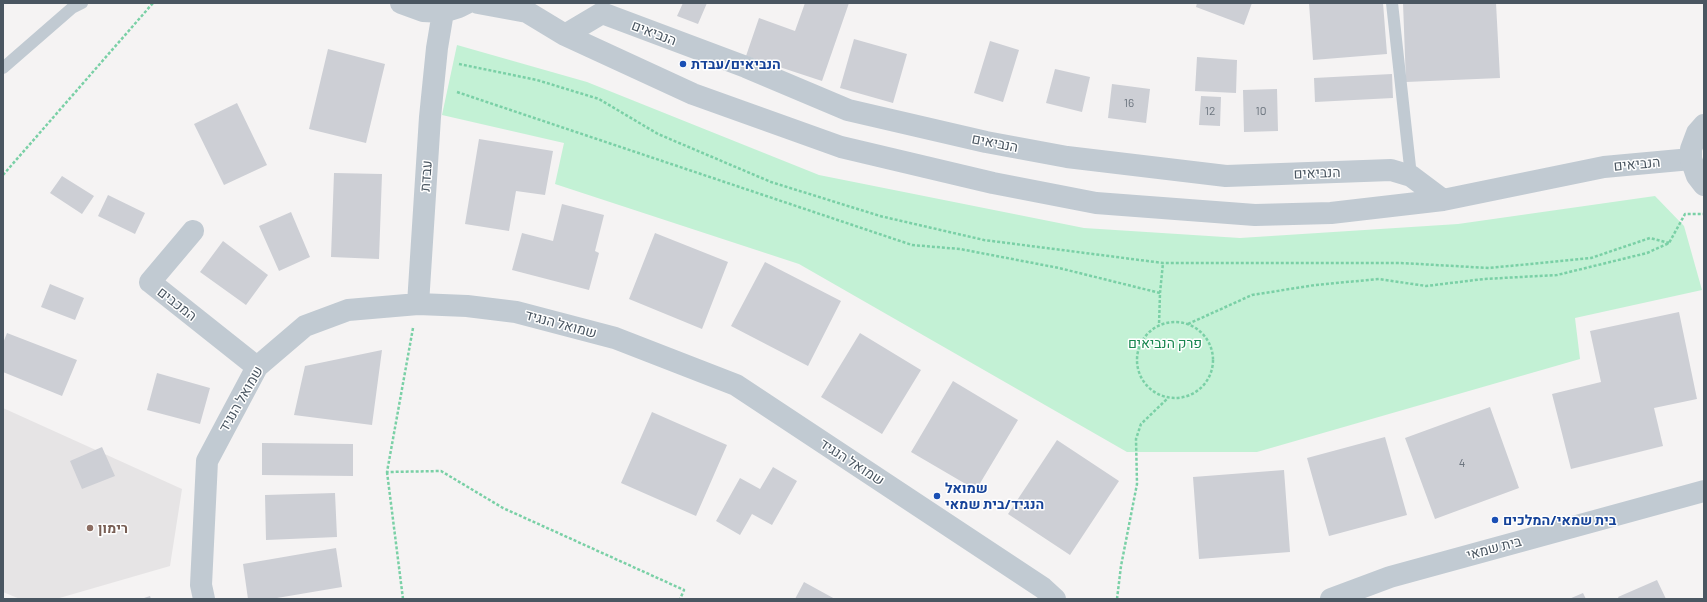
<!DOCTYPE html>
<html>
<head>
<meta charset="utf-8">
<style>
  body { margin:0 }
  #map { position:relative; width:1707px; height:602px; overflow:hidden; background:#f5f3f3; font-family:Barlow,sans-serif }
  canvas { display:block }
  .frame { position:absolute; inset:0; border:4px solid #4a5661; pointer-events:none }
</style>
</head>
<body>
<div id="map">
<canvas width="1707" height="602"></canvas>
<div class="frame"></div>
</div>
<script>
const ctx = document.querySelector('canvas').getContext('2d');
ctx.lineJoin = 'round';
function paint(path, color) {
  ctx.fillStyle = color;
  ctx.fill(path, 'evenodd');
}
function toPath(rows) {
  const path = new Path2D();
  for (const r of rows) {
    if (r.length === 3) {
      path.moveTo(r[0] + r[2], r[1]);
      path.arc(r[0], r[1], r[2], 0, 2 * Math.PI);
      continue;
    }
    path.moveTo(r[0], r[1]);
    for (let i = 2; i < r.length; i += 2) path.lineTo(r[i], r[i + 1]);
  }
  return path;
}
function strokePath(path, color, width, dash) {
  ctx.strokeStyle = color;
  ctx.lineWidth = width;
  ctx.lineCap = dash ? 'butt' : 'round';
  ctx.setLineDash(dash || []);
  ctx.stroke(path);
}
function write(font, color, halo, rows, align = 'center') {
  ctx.font = font + ' Barlow,Heebo,sans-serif';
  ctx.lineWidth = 3;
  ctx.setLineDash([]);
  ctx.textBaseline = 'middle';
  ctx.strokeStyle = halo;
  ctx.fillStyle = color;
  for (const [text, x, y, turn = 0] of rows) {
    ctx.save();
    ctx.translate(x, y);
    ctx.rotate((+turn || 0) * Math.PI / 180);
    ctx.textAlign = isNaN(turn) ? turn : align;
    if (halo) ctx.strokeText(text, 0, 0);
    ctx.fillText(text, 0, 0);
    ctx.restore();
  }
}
const education = toPath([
  [3,408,182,489,170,566,56,599,20,599,3,592]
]);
const green = toPath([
  [457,45,587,82,819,175,1084,228,1240,238,1458,224,1655,196,1684,226,1702,290,1575,318,1580,359,1257,452,1127,452,799,264,555,184,564,143,442,115]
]);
const building = toPath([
  [683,3,707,3,698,24,677,16],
  [805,3,849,3,822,81,746,56,759,18,795,31],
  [1197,3,1252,3,1244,25,1196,7],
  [1309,3,1383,3,1387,54,1313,60],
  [1403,3,1496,3,1500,78,1406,82],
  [854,39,907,54,893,103,840,88],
  [990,41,1019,50,1003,102,974,93],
  [328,49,385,64,366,143,309,129],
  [1197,57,1237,60,1236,93,1195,91],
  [1055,69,1090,77,1082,112,1046,103],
  [1392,74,1393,98,1315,102,1314,78],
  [1112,84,1150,89,1146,123,1108,118],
  [1277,89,1278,131,1244,132,1243,90],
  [1201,96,1221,97,1220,126,1199,125],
  [237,103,267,165,224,185,194,124],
  [479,139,553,151,545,195,516,191,509,231,465,224],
  [334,173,382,174,379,259,331,257],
  [62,176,94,196,82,214,50,193],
  [108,195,145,213,135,234,98,216],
  [562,204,604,215,595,251,599,253,589,290,512,270,522,233,553,241],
  [291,212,310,257,279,271,259,226],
  [655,233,728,262,702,329,629,299],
  [223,241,268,275,246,305,200,272],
  [765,262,841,301,808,366,731,326],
  [50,284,84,298,75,320,41,307],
  [1679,312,1697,399,1654,408,1663,446,1571,469,1552,394,1601,382,1590,331],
  [7,333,77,360,62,396,3,372,3,343],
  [860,333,921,370,882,434,821,397],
  [382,350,372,425,294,415,305,366],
  [157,373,210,388,200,424,147,410],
  [953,381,1018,420,976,490,911,452],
  [1490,407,1519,488,1435,519,1405,438],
  [652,412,727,445,696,516,621,483],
  [1385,437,1407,515,1329,536,1307,458],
  [1057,440,1119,481,1070,555,1008,514],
  [262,443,353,444,353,476,262,475],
  [102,447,115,476,82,489,70,461],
  [773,467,797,481,772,525,752,514,740,535,716,521,740,478,760,489],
  [1284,470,1290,552,1199,559,1193,477],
  [335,493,337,537,266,540,265,495],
  [336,548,342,587,271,599,248,599,243,564],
  [1657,580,1666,599,1619,599,1618,597],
  [804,582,835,599,795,599],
  [1583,593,1586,599,1569,599],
  [150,596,151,599,141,599]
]);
const path = toPath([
  [459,64,537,80,599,99,658,134,771,182,880,216,984,240,1163,263,1401,263,1489,268,1591,258,1650,238,1669,243],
  [457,92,912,245,960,249,1059,268,1160,293,1159,325],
  [3,175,153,3],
  [1160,293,1163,263],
  [1175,360,38],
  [1188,324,1252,295,1315,285,1379,279,1426,286,1484,279,1557,275,1647,253,1669,243,1685,214,1704,214],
  [413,328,387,472,441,471,503,508,684,590,680,599],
  [387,472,403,599],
  [1117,599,1121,566,1137,484,1136,439,1141,424,1168,398]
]);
const service = toPath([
  [1392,3,1411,176],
  [3,68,72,8,82,3]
]);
const minor = toPath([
  [401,3,423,11,443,12,459,7,467,3],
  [478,3,527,12,565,35,693,94,841,147,993,183,1096,203,1255,215,1331,213,1443,200,1604,167,1691,159],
  [565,35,602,13,746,67,848,110,986,142,1067,157,1226,176,1391,170,1411,176,1443,200],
  [193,231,150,282,257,367],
  [418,304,430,117,437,48,443,12],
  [204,599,201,585,207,461,257,367,305,326,348,310,418,304,467,306,516,312,615,338,736,385,1043,588,1055,599]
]);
const tertiary = toPath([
  [1704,125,1697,133,1691,149,1691,159,1697,176,1704,185],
  [1331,599,1390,577,1704,491]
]);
const markers = [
  [683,64,4,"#1a4fb4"],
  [937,496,4,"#1a4fb4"],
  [1495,520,4,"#1a4fb4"],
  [90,528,4,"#8d6e63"]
];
const numberNames = [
  ["16",1129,103],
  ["12",1210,111],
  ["10",1261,111],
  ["4",1462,463]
];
const streetNames = [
  ["הנביאים",654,33,21],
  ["הנביאים",995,143,11],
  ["הנביאים",1637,164,-5],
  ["הנביאים",1317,173,-2],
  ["עבדת",426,176,-86],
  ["המכבים",177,304,38],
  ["שמואל הנגיד",561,324,15],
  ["שמואל הנגיד",241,399,-60],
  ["שמואל הנגיד",852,462,33],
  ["בית שמאי",1494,548,-15]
];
const transitNames = [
  ["הנביאים/עבדת",691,64],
  ["שמואל",945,488],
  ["הנגיד/בית שמאי",945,504],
  ["בית שמאי/המלכים",1503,520]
];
const parkNames = [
  ["פרק הנביאים",1165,343]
];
const educationNames = [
  ["רימון",98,528]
];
paint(education, '#e6e4e5');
paint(green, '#c3f1d5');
paint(building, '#cdcfd5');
strokePath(path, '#7ad0a6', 2.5, [3, 2]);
strokePath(service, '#c1cad2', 12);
strokePath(minor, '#c1cad2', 22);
strokePath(tertiary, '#c1cad2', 22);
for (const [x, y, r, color] of markers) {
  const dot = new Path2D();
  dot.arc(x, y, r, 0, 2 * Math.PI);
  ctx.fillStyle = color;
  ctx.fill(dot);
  strokePath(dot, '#fff', 1.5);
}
write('12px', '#6b747e', null, numberNames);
write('14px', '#4a5661', '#fff', streetNames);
write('bold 14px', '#164399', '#fff', transitNames, 'left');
write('14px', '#17864f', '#fff', parkNames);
write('bold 14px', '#785e54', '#fff', educationNames, 'left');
</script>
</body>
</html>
